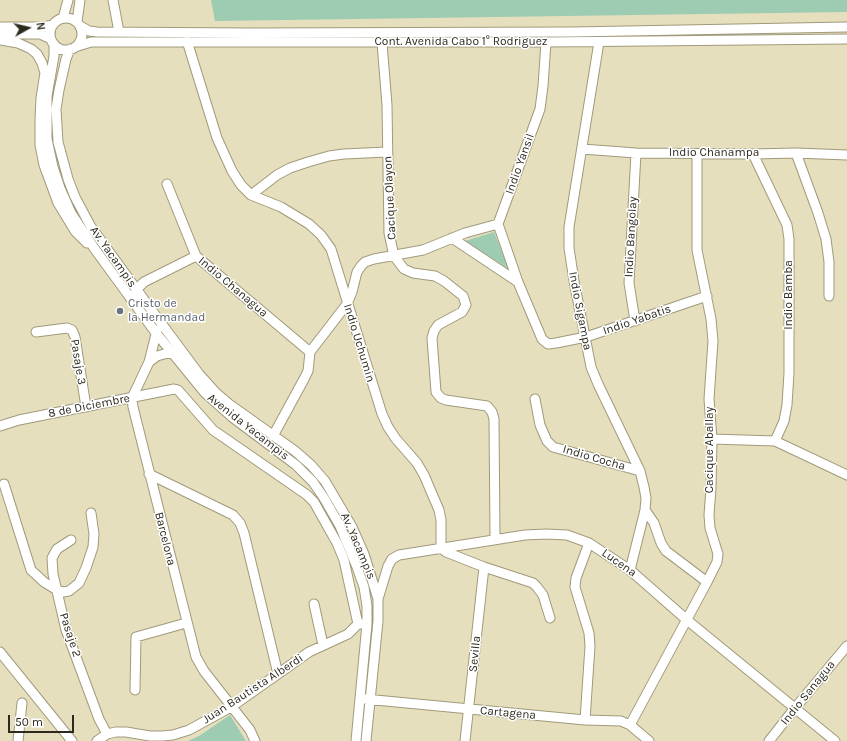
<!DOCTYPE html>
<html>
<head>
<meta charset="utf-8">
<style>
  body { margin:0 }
  #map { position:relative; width:847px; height:741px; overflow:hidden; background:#e6dfbe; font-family:Karla,sans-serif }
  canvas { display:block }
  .north { position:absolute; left:8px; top:8px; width:40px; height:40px; -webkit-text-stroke:3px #fff; paint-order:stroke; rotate:82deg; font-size:11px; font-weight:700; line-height:16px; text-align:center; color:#2c291d }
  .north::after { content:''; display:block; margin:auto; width:14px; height:18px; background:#2c291d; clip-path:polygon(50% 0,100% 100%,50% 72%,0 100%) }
  .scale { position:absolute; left:8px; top:715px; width:66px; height:18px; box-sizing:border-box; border:2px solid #2c291d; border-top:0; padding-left:5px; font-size:12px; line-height:14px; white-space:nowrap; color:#2c291d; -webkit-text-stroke:3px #fff; paint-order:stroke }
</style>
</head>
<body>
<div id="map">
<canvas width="847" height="741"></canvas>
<div class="north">N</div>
<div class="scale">50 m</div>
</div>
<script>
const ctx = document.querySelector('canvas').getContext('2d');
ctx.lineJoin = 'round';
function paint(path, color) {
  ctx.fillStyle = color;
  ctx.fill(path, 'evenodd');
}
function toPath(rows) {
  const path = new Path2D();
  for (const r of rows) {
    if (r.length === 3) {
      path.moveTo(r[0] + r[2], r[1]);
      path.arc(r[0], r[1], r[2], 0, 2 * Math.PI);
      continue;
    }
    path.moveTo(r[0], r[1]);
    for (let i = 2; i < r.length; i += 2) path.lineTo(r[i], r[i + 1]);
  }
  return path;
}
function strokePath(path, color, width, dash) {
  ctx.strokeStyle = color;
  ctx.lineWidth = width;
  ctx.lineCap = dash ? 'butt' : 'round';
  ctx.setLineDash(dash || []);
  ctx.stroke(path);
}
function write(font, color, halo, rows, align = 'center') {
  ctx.font = font + ' Karla,sans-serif';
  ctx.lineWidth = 3;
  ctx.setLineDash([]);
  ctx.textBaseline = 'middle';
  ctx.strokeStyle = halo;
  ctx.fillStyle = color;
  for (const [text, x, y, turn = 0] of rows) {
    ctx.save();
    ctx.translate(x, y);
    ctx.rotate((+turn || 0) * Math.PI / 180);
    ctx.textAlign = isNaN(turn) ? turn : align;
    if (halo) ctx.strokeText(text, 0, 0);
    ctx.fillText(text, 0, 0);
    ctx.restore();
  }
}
const green = toPath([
  [211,0,847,0,847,12,215,21],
  [494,232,509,269,465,241],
  [230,715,246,741,188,741,199,736]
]);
const minor = toPath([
  [113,0,119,32],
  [63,18,68,0],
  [66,34,16],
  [77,22,80,0],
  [80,26,89,31,97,32,250,33,572,32,847,27],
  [0,27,43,27,53,25],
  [0,34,40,34,51,39],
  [0,40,18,43,31,49,37,54,42,63,45,73,41,98,40,120,40,145,44,165,58,203,75,231,87,243],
  [187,41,217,138,232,171,241,185,251,195,281,207,309,224,321,235,331,249,382,414,388,427,396,439,417,463,424,475,439,510,441,520,441,548,446,552,484,567,533,583,537,587,543,595,550,618],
  [546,42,543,86,540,109,498,224,518,282,542,339,548,344,556,343,586,337,707,296],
  [599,42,569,227,569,248,574,281,591,367,598,384,640,471,644,487,646,498,645,510,630,570],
  [382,43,387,105,389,233,394,256,404,269,413,273,435,276,444,281,463,296,466,305,462,312,438,325,434,331,432,338,436,392,441,398,446,400,487,406,492,412,494,419,495,539],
  [54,44,54,56,47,96,47,139,53,167,60,188,71,213,94,248,156,333,205,393,232,417,296,465,313,482,324,498,340,526,357,567,364,587,367,606,367,624,356,741],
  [75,47,91,42,546,42,847,39],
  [70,49,66,59,59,90,56,109,58,142,68,179,75,197,91,227,161,323,199,374,216,393,229,404,295,451,311,465,325,481,352,527,364,554,378,599,378,621,366,741],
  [582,149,636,153,753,154,796,153,847,155],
  [796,153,818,213,826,239,829,262,829,296],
  [753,154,787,225,789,239,789,373,787,405,784,421,775,441],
  [167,184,196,256,310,352],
  [251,195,277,175,290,168,308,162,329,156,344,154,387,152],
  [452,238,518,282],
  [135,296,136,290,144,282,196,256],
  [635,321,629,283,636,153],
  [157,330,149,362,132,398,133,407,196,657,204,671,250,730,255,741],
  [36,332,67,328,72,330,75,337,86,407],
  [149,362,157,356,172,352],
  [535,399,540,425,547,441,553,447,640,471],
  [0,426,19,420,174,389,178,390,213,430,307,495,314,502,337,543,344,560,358,624,367,624],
  [273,436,304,379,308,371,310,352,347,304,352,292,357,272,361,266,365,262,374,259,423,250,465,233,498,224],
  [712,439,775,441,847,475],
  [149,474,233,515,240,523,244,533,278,674],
  [4,484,31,570,44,582,57,590,63,592,69,591,79,583,86,568,93,547,94,534,91,513],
  [645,510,654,523,661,543,666,551,707,582],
  [71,540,57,549,52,558,53,574,66,630,99,719,107,734],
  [378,599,388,566,392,559,399,555,525,535,546,534,567,535,589,543,630,570,687,620,835,741],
  [314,604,323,645],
  [0,652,72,741],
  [135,690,136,637,186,623],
  [365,699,585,720,621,721,630,725,649,741],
  [585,720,590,646,589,633,575,587,576,578,589,543],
  [630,725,707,582,717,562,718,554,710,528,709,515,711,488,712,439,709,399,713,341,711,319,697,250,697,154],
  [18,741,22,703],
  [97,741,107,734,116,732,126,732,150,736,162,736,173,735,189,730,231,707,309,652,348,634,358,624],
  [465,741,484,567],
  [769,741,795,708,847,646]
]);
const markers = [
  [120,311,4,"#6b7280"]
];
const streetNames = [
  ["Cont. Avenida Cabo 1° Rodriguez",461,42],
  ["Indio Chanampa",714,153],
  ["Indio Yansil",520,164,-70],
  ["Cacique Olayon",390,198,-93],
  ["Indio Bangolay",631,237,-87],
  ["Av. Yacampis",113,257,55],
  ["Indio Chanagua",233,287,40],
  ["Indio Bamba",789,295,-90],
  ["Indio Sigampa",580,311,79],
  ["Indio Yabatis",637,320,-19],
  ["Indio Uchumin",359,343,73],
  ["Pasaje 3",78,362,81],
  ["8 de Diciembre",89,406,-11],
  ["Avenida Yacampis",248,427,38],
  ["Cacique Aballay",710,450,-90],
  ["Indio Cocha",594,458,16],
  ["Barcelona",165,539,76],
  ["Av. Yacampis",358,546,67],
  ["Lucena",619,563,35],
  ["Pasaje 2",70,635,72],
  ["Sevilla",475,654,-84],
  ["Juan Bautista Alberdi",253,689,-33],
  ["Indio Sanagua",808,693,-51],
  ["Cartagena",508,713,5]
];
const worshipNames = [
  ["Cristo de",128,304],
  ["la Hermandad",128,318]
];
paint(green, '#9dccb3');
strokePath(minor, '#a09a7b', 11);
strokePath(minor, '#fff', 9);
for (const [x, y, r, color] of markers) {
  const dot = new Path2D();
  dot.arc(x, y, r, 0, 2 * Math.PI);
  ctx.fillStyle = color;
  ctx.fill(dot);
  strokePath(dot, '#fff', 1.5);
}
write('12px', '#2c291d', '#fff', streetNames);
write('12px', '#5b616d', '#fff', worshipNames, 'left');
</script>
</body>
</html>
